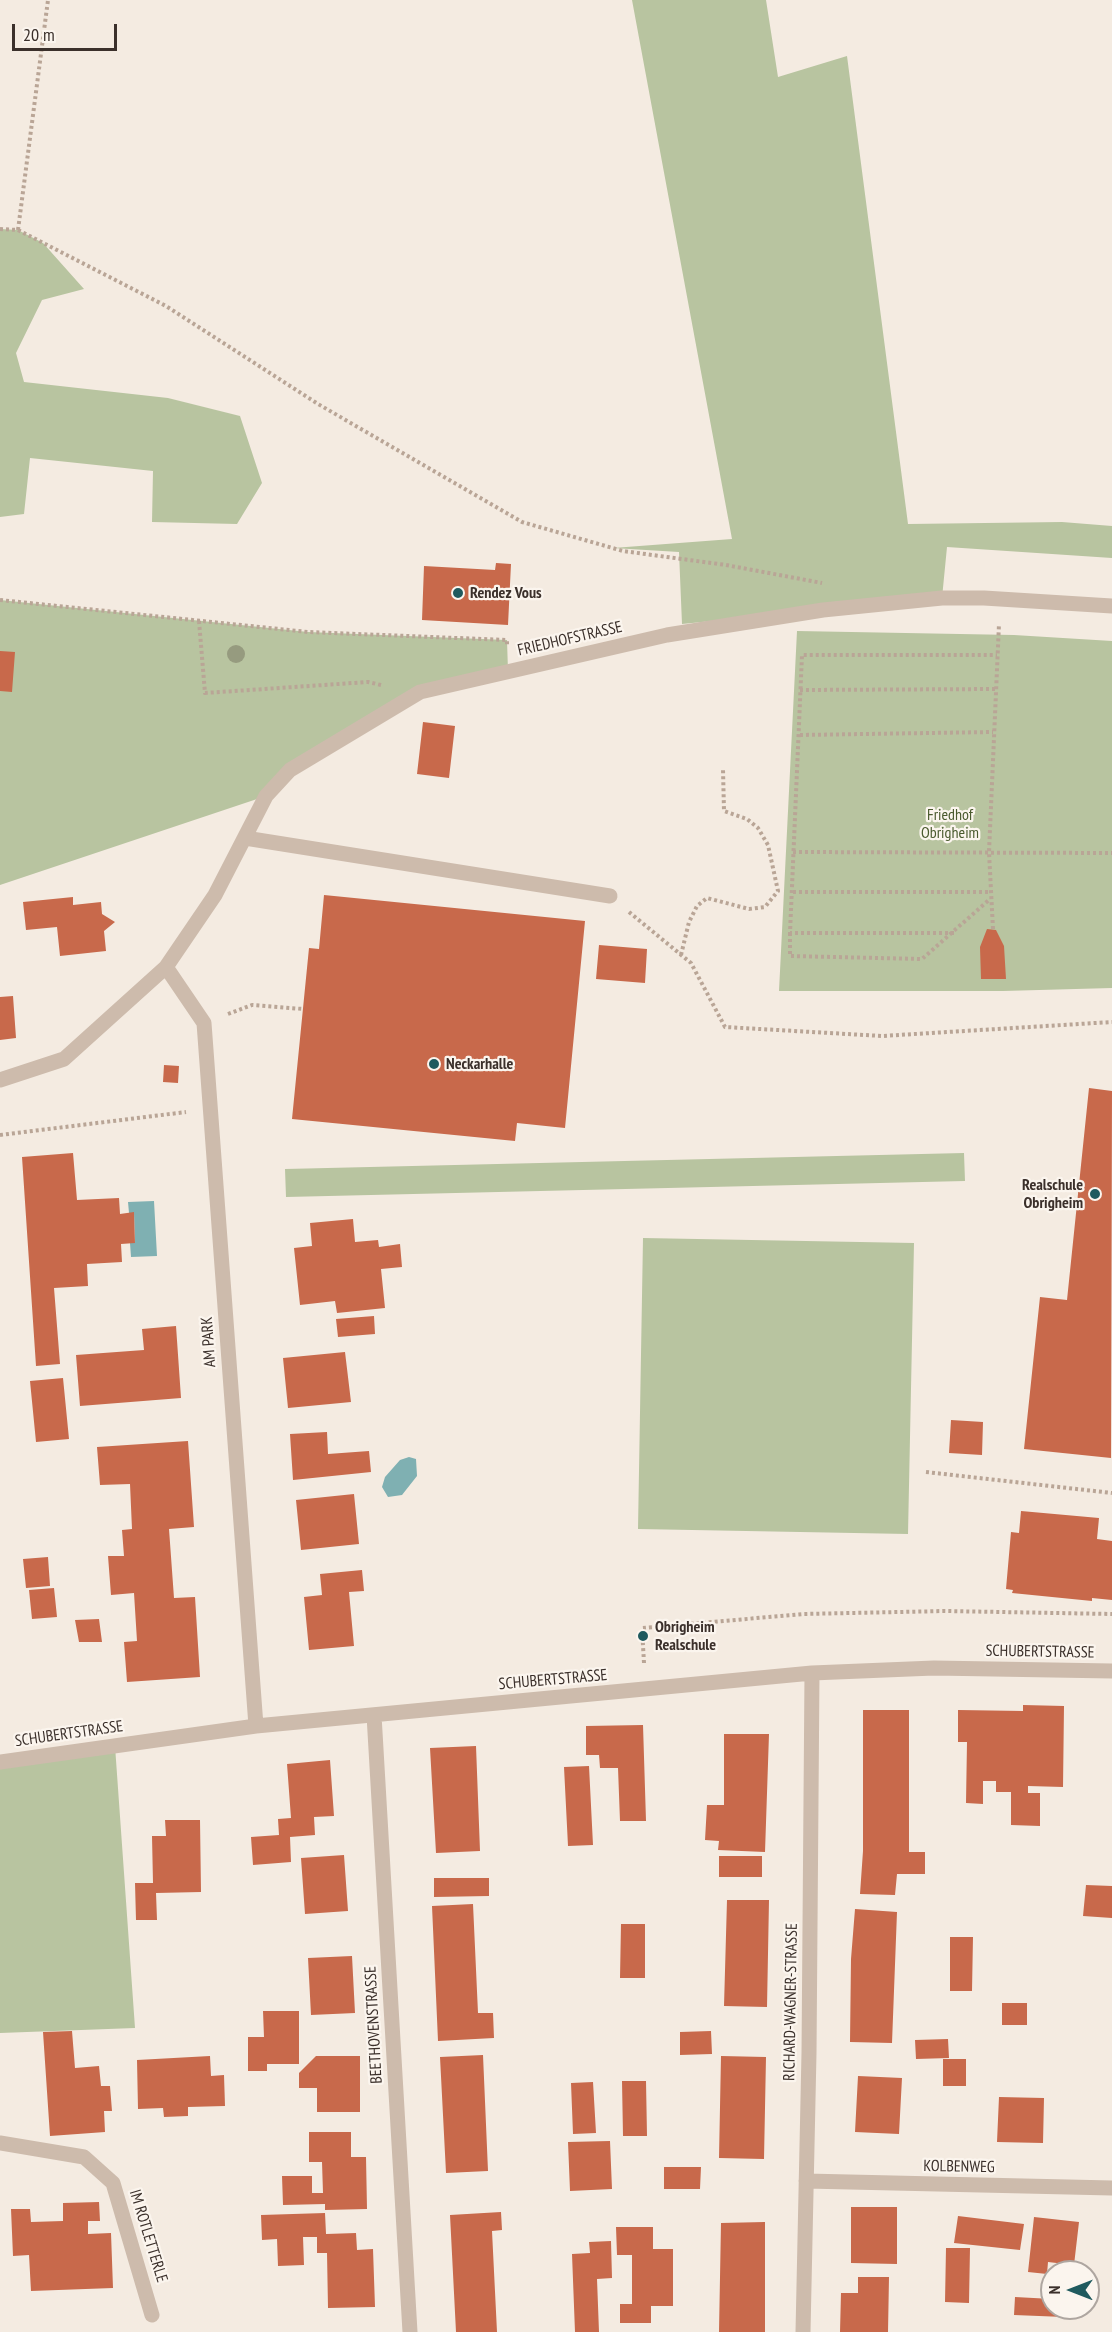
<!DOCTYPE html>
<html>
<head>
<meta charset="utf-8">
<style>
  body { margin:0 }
  #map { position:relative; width:1112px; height:2332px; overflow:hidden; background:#f4ebe1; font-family:"PT Sans Narrow",sans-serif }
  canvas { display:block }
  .north { position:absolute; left:1040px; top:2260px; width:60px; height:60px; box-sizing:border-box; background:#fbf5ee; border:2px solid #aea6a0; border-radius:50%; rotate:270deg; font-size:16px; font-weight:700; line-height:24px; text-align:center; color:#3b302b }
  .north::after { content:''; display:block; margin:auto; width:21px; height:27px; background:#1f5a5e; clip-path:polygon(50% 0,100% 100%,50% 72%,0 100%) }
  .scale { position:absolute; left:12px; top:24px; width:105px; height:27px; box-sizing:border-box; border:3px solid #3b302b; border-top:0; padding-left:8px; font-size:18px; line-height:21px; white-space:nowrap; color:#3b302b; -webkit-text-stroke:4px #fbf5ee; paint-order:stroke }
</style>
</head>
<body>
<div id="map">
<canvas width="1112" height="2332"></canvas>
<div class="north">N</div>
<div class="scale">20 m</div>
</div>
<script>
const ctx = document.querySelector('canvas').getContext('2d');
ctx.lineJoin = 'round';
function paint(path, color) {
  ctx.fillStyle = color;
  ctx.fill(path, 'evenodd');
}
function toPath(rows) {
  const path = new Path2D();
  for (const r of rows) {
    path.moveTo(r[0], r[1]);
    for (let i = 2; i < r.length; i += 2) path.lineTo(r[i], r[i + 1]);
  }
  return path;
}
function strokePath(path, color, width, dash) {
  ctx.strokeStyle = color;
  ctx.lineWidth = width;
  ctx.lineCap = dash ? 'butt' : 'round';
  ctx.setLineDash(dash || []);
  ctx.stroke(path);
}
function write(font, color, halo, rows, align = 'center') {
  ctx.font = font + ' "PT Sans Narrow",sans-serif';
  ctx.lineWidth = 4.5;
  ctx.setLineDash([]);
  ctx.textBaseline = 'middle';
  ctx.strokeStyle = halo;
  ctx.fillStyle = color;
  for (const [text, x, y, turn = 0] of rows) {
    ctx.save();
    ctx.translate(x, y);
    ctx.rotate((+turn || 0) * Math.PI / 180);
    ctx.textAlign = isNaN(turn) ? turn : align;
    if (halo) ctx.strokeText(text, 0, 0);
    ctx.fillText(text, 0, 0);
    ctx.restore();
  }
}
const green = toPath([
  [632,0,766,0,778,77,847,56,908,524,1062,522,1112,526,1112,558,947,547,942,598,682,624,679,552,613,548,732,539],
  [0,229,18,230,43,243,84,289,42,300,16,353,24,382,168,398,240,416,262,483,237,524,152,522,153,471,30,458,24,514,0,517],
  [0,600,308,632,507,640,508,671,420,692,290,769,266,796,0,885],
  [797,631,1014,635,1112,641,1112,988,1003,991,779,991],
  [964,1153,965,1181,286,1197,285,1169],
  [643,1238,914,1243,908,1534,638,1529],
  [115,1746,135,2028,0,2033,0,1762]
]);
const water = toPath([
  [154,1201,157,1256,131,1257,130,1243,135,1243,134,1213,129,1213,128,1202],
  [409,1457,416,1459,417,1476,402,1495,388,1497,382,1487,385,1477,400,1460]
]);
const building = toPath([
  [496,563,511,564,508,625,422,620,424,566,495,570],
  [0,651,15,652,12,692,0,691],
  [423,722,455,726,449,778,417,774],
  [324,895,585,921,565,1128,517,1123,515,1141,292,1119,309,948,319,949],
  [73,897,73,905,101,902,102,914,115,922,104,931,106,951,60,956,57,927,26,930,23,902],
  [987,929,996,930,1004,946,1006,979,981,979,980,947],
  [599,945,647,949,645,983,596,979],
  [13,996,16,1038,0,1040,0,997],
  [164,1065,179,1066,178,1083,163,1082],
  [1089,1088,1112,1091,1111,1458,1024,1449,1040,1297,1067,1300],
  [73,1153,77,1200,119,1198,120,1214,134,1212,135,1243,121,1244,122,1262,87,1264,88,1286,54,1288,60,1364,36,1366,22,1157],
  [353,1219,355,1242,378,1240,379,1247,400,1244,402,1267,381,1269,385,1308,337,1313,335,1301,300,1305,294,1248,312,1246,310,1223],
  [374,1316,375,1334,338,1337,336,1319],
  [176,1326,181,1398,80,1406,76,1355,144,1350,142,1329],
  [345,1352,351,1402,288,1408,283,1358],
  [63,1378,69,1439,36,1442,30,1381],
  [951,1420,983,1422,982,1455,949,1453],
  [327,1432,328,1454,369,1451,371,1472,293,1480,290,1434],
  [188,1441,194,1527,169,1529,174,1598,195,1597,200,1677,127,1682,124,1642,137,1641,134,1593,111,1595,108,1556,124,1556,122,1530,132,1529,130,1484,100,1485,97,1447],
  [354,1494,359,1544,301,1550,296,1500],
  [1021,1511,1099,1518,1097,1539,1112,1541,1112,1600,1092,1598,1092,1601,1012,1593,1013,1590,1006,1589,1011,1532,1019,1533],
  [48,1557,50,1586,26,1588,23,1559],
  [362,1570,364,1591,349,1592,354,1646,309,1650,304,1597,322,1595,320,1574],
  [54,1588,57,1617,32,1619,29,1590],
  [99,1619,102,1642,79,1642,75,1620],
  [1023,1705,1064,1706,1063,1787,1028,1786,1028,1793,1040,1793,1040,1826,1011,1825,1011,1792,996,1792,996,1781,983,1781,983,1804,966,1803,967,1742,958,1742,958,1710,1023,1711],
  [863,1710,909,1710,909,1852,925,1852,925,1874,897,1874,895,1895,860,1894,863,1851],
  [643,1725,646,1821,620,1821,618,1768,600,1768,599,1755,586,1755,586,1726],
  [724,1734,769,1734,765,1852,718,1850,719,1841,705,1840,707,1805,724,1805],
  [476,1746,480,1851,436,1853,430,1748],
  [330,1760,334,1816,314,1817,315,1835,290,1837,291,1862,253,1865,251,1837,279,1835,278,1819,291,1818,287,1764],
  [589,1766,593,1845,568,1846,564,1767],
  [165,1820,200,1820,201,1892,156,1893,157,1920,136,1920,135,1883,153,1883,152,1836,166,1836],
  [344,1855,348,1911,305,1914,301,1858],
  [719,1856,762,1856,762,1877,719,1877],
  [434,1878,489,1878,489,1896,434,1897],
  [1086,1885,1112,1886,1112,1918,1083,1916],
  [727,1900,769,1900,767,2007,724,2006],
  [473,1904,478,2013,493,2013,494,2038,438,2041,432,1906],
  [855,1909,897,1912,892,2043,850,2042,851,1959],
  [621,1924,645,1924,645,1978,620,1978],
  [950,1937,973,1937,972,1991,950,1991],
  [352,1956,355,2013,311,2015,308,1958],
  [1002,2003,1027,2003,1027,2025,1002,2025],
  [263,2011,299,2011,299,2064,267,2064,267,2071,248,2071,248,2037,264,2037],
  [72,2031,75,2068,99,2066,101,2086,110,2086,112,2111,104,2111,105,2132,50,2136,43,2032],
  [711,2031,712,2054,680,2055,680,2032],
  [948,2039,949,2058,916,2059,915,2040],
  [483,2055,488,2171,446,2173,440,2057],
  [210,2056,211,2076,224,2075,225,2106,188,2107,188,2116,164,2117,163,2108,138,2109,137,2060],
  [316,2056,360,2056,360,2112,317,2112,317,2088,299,2088,299,2073],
  [721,2056,766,2057,764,2159,719,2158],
  [943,2059,966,2059,966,2086,943,2086],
  [858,2076,902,2078,899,2134,855,2132],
  [622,2081,646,2081,647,2136,623,2136],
  [593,2082,596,2133,573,2134,571,2083],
  [999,2097,1044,2098,1043,2143,997,2142],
  [309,2132,351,2132,351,2157,366,2157,367,2209,325,2210,325,2204,283,2205,282,2176,312,2176,312,2193,323,2193,322,2162,309,2162],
  [610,2141,612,2189,570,2191,568,2142],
  [664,2167,701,2167,700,2189,664,2189],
  [99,2202,100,2221,88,2221,88,2234,111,2233,113,2288,31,2291,29,2255,13,2256,11,2209,30,2209,31,2222,63,2221,63,2203],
  [851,2207,897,2207,897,2264,851,2263],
  [501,2212,502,2230,492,2231,497,2332,456,2332,450,2215],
  [325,2213,326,2234,356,2233,357,2250,373,2249,375,2307,328,2308,327,2253,317,2253,317,2237,303,2237,304,2265,278,2266,277,2239,262,2240,261,2215],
  [958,2216,1024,2224,1020,2250,954,2243],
  [1034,2217,1079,2222,1074,2265,1048,2262,1047,2274,1028,2272],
  [765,2222,765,2332,719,2332,721,2223],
  [616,2227,653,2227,653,2249,673,2249,673,2306,651,2306,651,2323,620,2323,620,2304,632,2304,632,2255,617,2255],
  [611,2241,612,2278,597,2279,599,2332,575,2332,572,2254,590,2253,589,2242],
  [946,2248,970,2248,969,2303,945,2302],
  [858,2277,889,2277,888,2332,840,2332,841,2293,858,2293],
  [1015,2297,1052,2299,1052,2308,1064,2308,1064,2317,1014,2315]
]);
const path = toPath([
  [0,229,18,230,166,306,318,404,522,522,623,551,726,565,822,583],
  [18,230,48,0],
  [0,600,308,632,507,640,507,647],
  [199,621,205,693,368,682,381,685],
  [800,690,996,689],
  [800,735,993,732],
  [793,852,1112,853],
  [793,892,990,892],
  [629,912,691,963,725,1027,882,1036,1112,1022],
  [993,929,989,852,999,624],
  [790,933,790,956,922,959,990,899],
  [954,933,790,933,802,655,997,655],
  [681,955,689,922,697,906,707,898,749,909,765,907,778,891,768,845,758,828,747,819,724,811,723,769],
  [228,1014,252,1005,303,1009],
  [0,1135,186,1112],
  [926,1472,1112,1493],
  [644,1663,642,1628,804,1614,945,1611,1112,1614]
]);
const lane = toPath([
  [245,838,610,896]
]);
const street = toPath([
  [166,967,204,1023,256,1726],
  [0,1080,64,1059,166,967,215,895,266,796,290,770,420,692,667,635,823,610,942,598,984,598,1112,606],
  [374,1715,410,2332],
  [0,1762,256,1726,812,1673,934,1668,1112,1671],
  [0,2143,84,2157,113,2183,152,2315],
  [806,2181,1112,2188],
  [803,2332,809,2053,812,1673]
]);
const trees = [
  [236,654]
];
const markers = [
  [458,593,6,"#1f5a5e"],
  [434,1064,6,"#1f5a5e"],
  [1095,1194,6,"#1f5a5e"],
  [643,1636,6,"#1f5a5e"]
];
const poiNames = [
  ["Rendez Vous",470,593],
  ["Neckarhalle",446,1064],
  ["Realschule",1083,1185,"right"],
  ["Obrigheim",1083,1203,"right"],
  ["Obrigheim",655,1627],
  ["Realschule",655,1645]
];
const streetNames = [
  ["FRIEDHOFSTRASSE",570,639,-13],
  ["AM PARK",209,1342,-94],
  ["SCHUBERTSTRASSE",1040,1652,1],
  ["SCHUBERTSTRASSE",553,1680,-5],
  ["SCHUBERTSTRASSE",69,1734,-8],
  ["RICHARD-WAGNER-STRASSE",791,2002,-89],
  ["BEETHOVENSTRASSE",374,2025,-93],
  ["KOLBENWEG",959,2167,1],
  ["IM ROTLETTERLE",148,2236,73]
];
const parkNames = [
  ["Friedhof",950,815],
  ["Obrigheim",950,833]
];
paint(green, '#b8c4a0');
paint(water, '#7fb0b2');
paint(building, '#c8694b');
strokePath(path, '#b9a596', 4, [3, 3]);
strokePath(lane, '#cdbbac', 15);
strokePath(street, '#cdbbac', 15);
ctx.fillStyle = '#969b7f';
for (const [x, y] of trees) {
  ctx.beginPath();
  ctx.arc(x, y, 9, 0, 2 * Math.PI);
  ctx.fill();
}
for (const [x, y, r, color] of markers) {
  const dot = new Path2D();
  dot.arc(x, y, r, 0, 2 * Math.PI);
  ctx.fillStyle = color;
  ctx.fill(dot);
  strokePath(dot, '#fbf5ee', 2);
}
write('bold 16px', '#3b302b', '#fbf5ee', poiNames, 'left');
write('16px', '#3b302b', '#fbf5ee', streetNames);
write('16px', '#4a5a2e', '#fbf5ee', parkNames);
</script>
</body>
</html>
